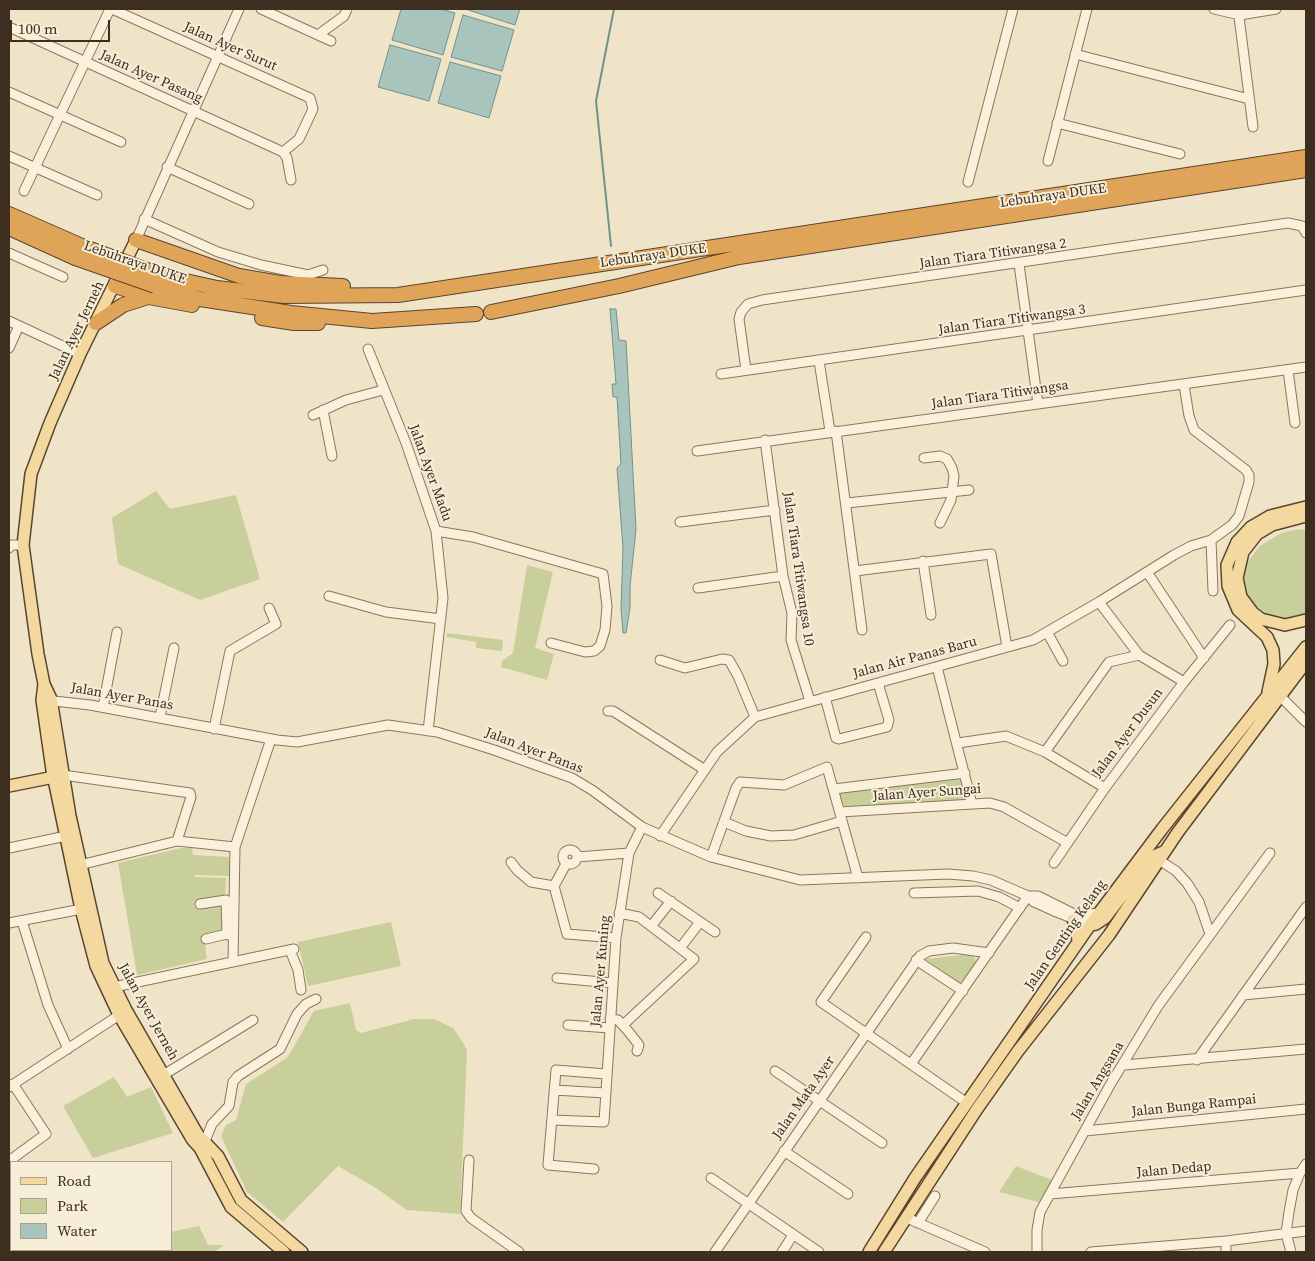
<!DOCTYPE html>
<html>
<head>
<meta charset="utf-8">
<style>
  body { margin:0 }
  #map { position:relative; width:1315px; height:1261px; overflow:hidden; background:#f0e4c8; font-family:"Source Serif 4",serif }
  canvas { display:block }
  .frame { position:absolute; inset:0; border:10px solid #3d2e20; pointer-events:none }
  .legend { position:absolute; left:10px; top:1161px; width:162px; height:90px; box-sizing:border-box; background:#f7eed8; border:1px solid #ada18e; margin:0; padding:6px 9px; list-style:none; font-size:15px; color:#3d2e20 }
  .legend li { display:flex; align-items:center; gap:10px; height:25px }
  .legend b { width:25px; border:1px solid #ada18e }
  .scale { position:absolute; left:10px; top:20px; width:100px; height:22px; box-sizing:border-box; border:2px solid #3d2e20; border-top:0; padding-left:6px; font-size:15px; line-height:18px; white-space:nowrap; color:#3d2e20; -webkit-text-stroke:4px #f7eed8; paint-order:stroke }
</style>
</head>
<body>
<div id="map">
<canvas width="1315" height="1261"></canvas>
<div class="frame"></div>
<ul class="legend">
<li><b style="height:6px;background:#f3d9a0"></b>Road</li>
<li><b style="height:14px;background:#c9cf9b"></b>Park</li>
<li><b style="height:14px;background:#a9c4bc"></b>Water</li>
</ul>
<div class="scale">100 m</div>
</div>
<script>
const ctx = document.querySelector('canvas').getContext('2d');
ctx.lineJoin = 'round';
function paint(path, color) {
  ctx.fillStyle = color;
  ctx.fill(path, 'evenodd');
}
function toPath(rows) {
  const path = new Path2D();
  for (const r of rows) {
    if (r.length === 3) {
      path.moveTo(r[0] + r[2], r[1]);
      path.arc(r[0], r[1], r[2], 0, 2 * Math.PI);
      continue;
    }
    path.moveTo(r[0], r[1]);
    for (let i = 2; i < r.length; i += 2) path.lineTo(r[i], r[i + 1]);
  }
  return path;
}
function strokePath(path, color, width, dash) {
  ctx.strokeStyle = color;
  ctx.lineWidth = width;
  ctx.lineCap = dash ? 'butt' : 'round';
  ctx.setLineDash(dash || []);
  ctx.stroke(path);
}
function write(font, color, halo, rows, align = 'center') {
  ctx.font = font + ' "Source Serif 4",serif';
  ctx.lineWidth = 4;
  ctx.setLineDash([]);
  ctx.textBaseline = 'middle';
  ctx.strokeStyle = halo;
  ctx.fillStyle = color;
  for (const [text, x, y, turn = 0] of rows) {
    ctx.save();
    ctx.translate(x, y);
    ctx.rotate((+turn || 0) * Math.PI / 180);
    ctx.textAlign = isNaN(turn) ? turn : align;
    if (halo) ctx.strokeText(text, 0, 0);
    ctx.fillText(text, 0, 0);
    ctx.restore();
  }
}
const green = toPath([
  [156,491,170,509,236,495,260,579,200,600,118,564,112,518],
  [1298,529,1306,530,1306,614,1299,618,1282,619,1269,617,1254,606,1246,594,1243,579,1247,562,1260,546,1281,533],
  [527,565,553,572,535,648,554,654,547,680,501,667,502,661,513,653],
  [447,633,503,640,502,651,476,648,476,642,447,637],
  [962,776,968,801,848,807,841,804,838,794,840,791],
  [181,848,192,848,193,855,229,857,229,876,194,875,195,877,226,878,225,898,222,903,225,933,204,938,207,959,137,975,118,863],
  [391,922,401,966,308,986,298,942],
  [971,954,975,958,976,963,960,983,925,959],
  [350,1003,356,1030,361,1033,414,1019,434,1019,453,1028,464,1044,467,1051,460,1214,407,1210,376,1188,338,1166,283,1222,247,1192,221,1136,226,1125,236,1120,246,1084,288,1057,314,1011],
  [114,1077,127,1097,151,1087,173,1133,93,1158,63,1106],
  [1016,1166,1055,1181,1042,1203,999,1192],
  [199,1226,208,1245,224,1245,214,1252,62,1252,61,1250,171,1250,171,1232]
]);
const water = toPath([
  [401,9,440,9,455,13,443,55,392,40,401,9],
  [465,9,520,9,515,25,465,9],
  [463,15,514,30,502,71,451,57,463,15],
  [390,45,441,59,429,101,378,87,390,45],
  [450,62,501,76,489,118,438,103,450,62],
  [610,309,616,309,619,340,626,341,636,529,630,586,630,608,626,633,623,633,621,609,623,548,617,468,621,464,617,397,613,397,612,384,616,384,610,309]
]);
const stream = toPath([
  [611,246,596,101,614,9]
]);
const minor = toPath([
  [112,9,310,98,313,109,299,139,283,152,287,158,291,180],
  [261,9,331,41],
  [1214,9,1240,15,1276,9],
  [1238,9,1253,127],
  [9,27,283,152],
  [318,35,344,16,347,9],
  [1075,54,1249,99],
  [9,92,121,142],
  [1057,123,1180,154],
  [9,156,97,195],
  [1048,161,1087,9],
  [167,167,249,204],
  [968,182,1013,9],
  [24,191,110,9],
  [144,219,218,252,261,265,308,275,323,270],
  [136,240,239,9],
  [9,253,63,277],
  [1019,264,1038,404],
  [9,321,80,354],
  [9,348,19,326],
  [368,349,406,443,436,531,443,598,428,731],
  [819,361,830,431],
  [746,370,739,319,741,312,748,304,762,300,1288,223,1302,226,1306,233],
  [1288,370,1295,423],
  [721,374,1306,290],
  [323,410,332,456],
  [313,415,346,400,383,390],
  [836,431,862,630],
  [765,440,783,576,792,613,791,640,810,701],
  [697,451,1306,367],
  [924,458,940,456,947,459,952,468,954,476,951,500,940,523],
  [847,503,969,490],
  [680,522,775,510],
  [436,531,473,537,603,574,607,606,605,630,600,646,594,651,585,652,551,643],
  [1211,540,1213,591],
  [9,548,11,545,23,545],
  [923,561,931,615],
  [855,571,991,554,1007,647],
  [1147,572,1204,658],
  [698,588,783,576],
  [329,596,386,612,441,619],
  [1099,602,1139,655],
  [1047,632,1063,661],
  [660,660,685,668,722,659,729,660,738,676,755,717],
  [937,667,972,804],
  [1279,695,1306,722],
  [825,697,836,738,839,739,887,727,889,720,878,683],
  [45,700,90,705,277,740,297,742,388,725,437,732,494,750,572,778,592,790,642,827,711,857,800,880,948,874,973,876,991,880,1028,896,1034,902,1054,911,1090,925],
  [103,707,117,632],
  [608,711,613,711,705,770],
  [160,717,174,648],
  [214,729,230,651,276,624,269,608],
  [958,743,1006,736,1045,752,1105,788],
  [1045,752,1109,662,1139,655,1184,682],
  [63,775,190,793,191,797,177,841],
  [834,789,965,773],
  [840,812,990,803,1004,807,1066,842],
  [724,822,746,831,771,836,794,835,842,821],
  [660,836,717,752,755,717,1033,640,1099,602,1174,555,1191,546,1211,540,1232,525,1239,516,1249,482,1249,475,1246,470,1194,430,1189,416,1184,385],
  [9,848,71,835],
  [570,857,7],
  [577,857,629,853],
  [711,857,736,788,740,782,784,785,827,767,858,878],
  [1159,860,1176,871,1187,883,1199,902,1210,934],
  [511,862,517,870,531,882,554,886,566,864],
  [1054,863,1105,788,1184,682,1230,625],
  [80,865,177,841,235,847],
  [554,886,567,934,616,938],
  [658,893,715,932],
  [914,893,978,891,999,897,1020,908],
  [1028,896,1038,896,1078,916,1098,913],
  [200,904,226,900,227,934],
  [619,913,639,917,694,959,623,1025],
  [22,921,48,1005,68,1049],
  [9,923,87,908],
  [652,925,671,901],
  [866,937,821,1002,967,1103],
  [206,939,227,934,231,936],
  [681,947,700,922],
  [290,950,298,970,301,990],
  [916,960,963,991],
  [233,962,235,847,271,739],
  [557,978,613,983],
  [114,987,294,949],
  [1243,995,1306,989],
  [610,1019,618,1020,628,1031,639,1045,637,1051],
  [568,1025,610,1028],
  [1197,1060,1306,907],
  [911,1064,1028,896],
  [1124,1065,1306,1049],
  [775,1071,882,1143],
  [165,1074,253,1020],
  [9,1087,124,1012],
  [554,1090,605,1093],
  [552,1120,604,1122,616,938,629,853,642,827],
  [1085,1131,1306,1109],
  [205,1141,212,1124,229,1106,233,1082,238,1076,280,1049,297,1014,306,1004,316,999],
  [784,1151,848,1194],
  [469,1160,466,1211,471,1218,519,1252],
  [9,1161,46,1134,13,1084],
  [594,1169,548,1165,556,1070,606,1074],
  [711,1178,819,1252],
  [1050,1194,1300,1173],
  [907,1218,985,1252],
  [918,1223,935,1196],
  [1226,1241,1226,1252],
  [715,1252,920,956,929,951,953,948,989,953],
  [782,1252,793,1235],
  [1037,1252,1037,1230,1040,1212,1110,1085,1158,1006,1270,853],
  [1091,1252,1226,1241,1306,1231],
  [1291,1252,1286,1233,1289,1212,1293,1190,1300,1173,1306,1164]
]);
const major = toPath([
  [136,240,80,354,50,423,31,474,23,545,38,654,44,684,51,699,70,816,103,963,126,1010,198,1135,218,1156,241,1200,302,1252],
  [1306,516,1272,525,1257,534,1243,552,1237,578,1241,597,1253,613,1261,619,1285,625,1306,620],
  [44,684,42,700,52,770,81,909,96,966,119,1015,192,1139,200,1148,231,1207,284,1252],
  [1268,692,1274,664,1273,650,1267,637,1238,610,1228,586,1227,565,1237,542,1251,527,1270,516,1306,507],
  [9,786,59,776],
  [1073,920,1076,924,1078,941],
  [1090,925,1096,924,1105,918,1152,857,1163,852],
  [869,1252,915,1178,1090,925,1162,829,1306,647],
  [884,1252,977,1109,1018,1051,1109,935,1178,832,1306,662]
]);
const highway = toPath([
  [9,214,82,246],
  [9,228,75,258],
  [136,240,239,276,280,283,343,286],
  [163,276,217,288,284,296,398,295,1306,157],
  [115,286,149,297,192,305],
  [155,286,200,299,291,313,372,321,476,314],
  [491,312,619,286,739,257,1306,170],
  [262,318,294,323,318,323],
  [96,323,123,305,148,297]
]);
const highwayBridge = toPath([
  [82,246,163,276],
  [75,258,155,286]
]);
const streetNames = [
  ["Jalan Ayer Surut",230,47,24],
  ["Jalan Ayer Pasang",151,77,24],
  ["Lebuhraya DUKE",1053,196,-8],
  ["Jalan Tiara Titiwangsa 2",993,254,-8],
  ["Lebuhraya DUKE",653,256,-8],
  ["Lebuhraya DUKE",135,263,19],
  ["Jalan Tiara Titiwangsa 3",1012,320,-8],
  ["Jalan Ayer Jerneh",77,331,-64],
  ["Jalan Tiara Titiwangsa",1000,395,-8],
  ["Jalan Ayer Madu",430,473,70],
  ["Jalan Tiara Titiwangsa 10",798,569,82],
  ["Jalan Air Panas Baru",915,658,-15],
  ["Jalan Ayer Panas",122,697,10],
  ["Jalan Ayer Dusun",1128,733,-53],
  ["Jalan Ayer Panas",534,751,21],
  ["Jalan Ayer Sungai",927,793,-4],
  ["Jalan Genting Kelang",1066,935,-55],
  ["Jalan Ayer Kuning",601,971,-85],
  ["Jalan Ayer Jerneh",148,1012,61],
  ["Jalan Angsana",1098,1081,-59],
  ["Jalan Mata Ayer",804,1098,-55],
  ["Jalan Bunga Rampai",1194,1106,-6],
  ["Jalan Dedap",1174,1170,-5]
];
paint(green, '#c9cf9b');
paint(water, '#a9c4bc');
strokePath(water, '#6f938a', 1);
strokePath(stream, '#6f938a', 2);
strokePath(minor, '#8d765c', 11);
strokePath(major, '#5b4430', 14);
strokePath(highway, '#5b4430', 16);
strokePath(minor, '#faf1dc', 9);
strokePath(major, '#f3d9a0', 11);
strokePath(highway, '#e0a458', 14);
strokePath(highwayBridge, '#5b4430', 16, []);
strokePath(highwayBridge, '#e0a458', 14);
write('14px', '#3d2e20', '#f7eed8', streetNames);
</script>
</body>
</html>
